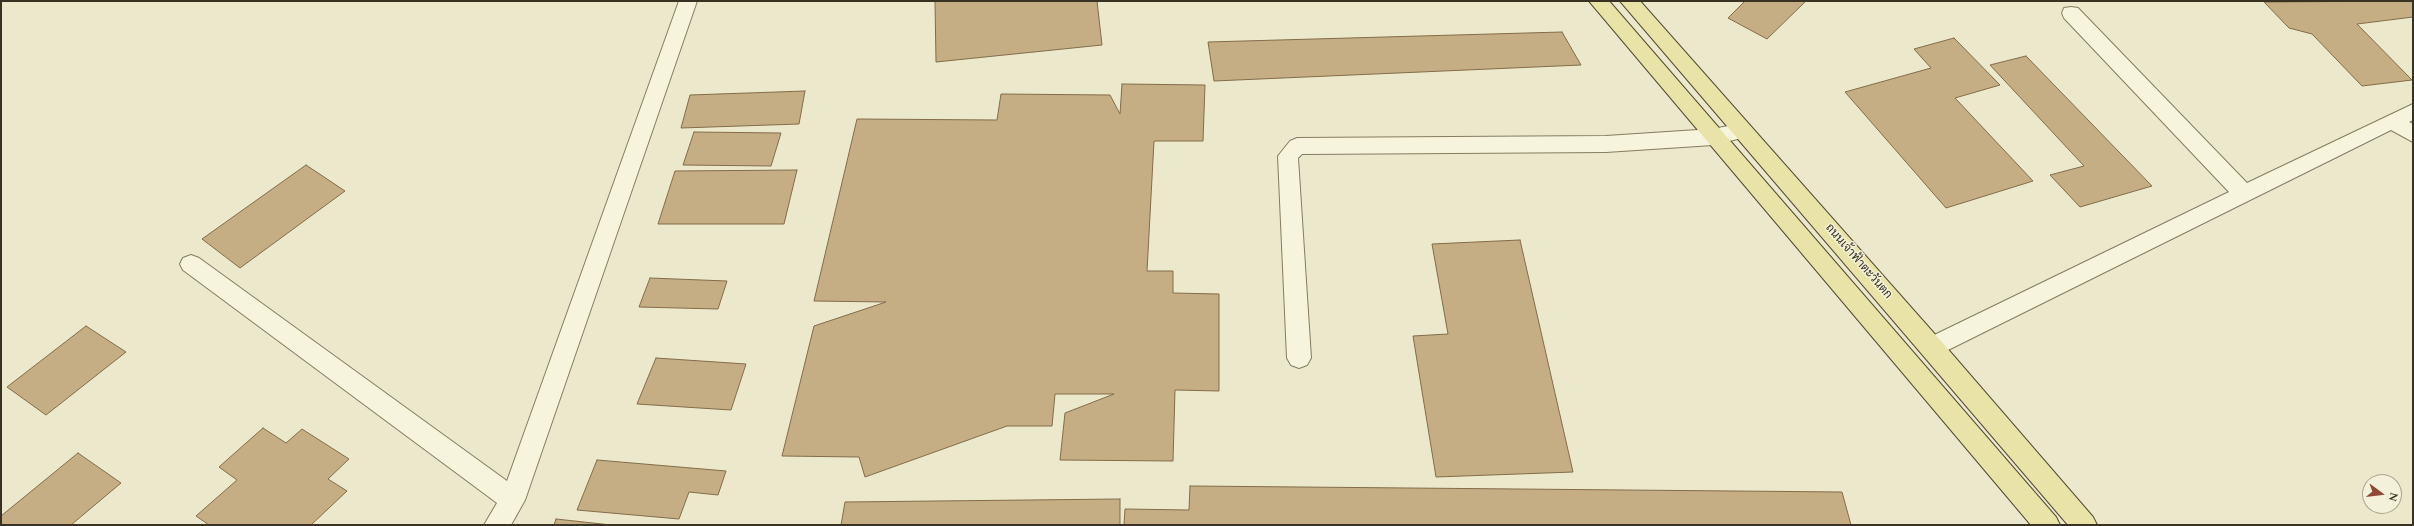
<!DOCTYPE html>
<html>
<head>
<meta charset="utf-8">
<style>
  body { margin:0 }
  #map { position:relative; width:2414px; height:526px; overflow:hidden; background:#ebe8cb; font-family:Spectral,serif }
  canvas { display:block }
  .frame { position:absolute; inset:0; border:2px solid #383222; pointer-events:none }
  .north { position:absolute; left:2362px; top:474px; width:40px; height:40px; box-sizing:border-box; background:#f3f1d9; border:1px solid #a8a590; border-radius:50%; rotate:105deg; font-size:11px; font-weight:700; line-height:16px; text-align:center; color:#383222 }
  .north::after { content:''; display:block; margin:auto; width:14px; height:18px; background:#8f4936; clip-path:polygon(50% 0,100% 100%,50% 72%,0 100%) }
</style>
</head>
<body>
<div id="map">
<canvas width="2414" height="526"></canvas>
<div class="frame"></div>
<div class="north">N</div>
</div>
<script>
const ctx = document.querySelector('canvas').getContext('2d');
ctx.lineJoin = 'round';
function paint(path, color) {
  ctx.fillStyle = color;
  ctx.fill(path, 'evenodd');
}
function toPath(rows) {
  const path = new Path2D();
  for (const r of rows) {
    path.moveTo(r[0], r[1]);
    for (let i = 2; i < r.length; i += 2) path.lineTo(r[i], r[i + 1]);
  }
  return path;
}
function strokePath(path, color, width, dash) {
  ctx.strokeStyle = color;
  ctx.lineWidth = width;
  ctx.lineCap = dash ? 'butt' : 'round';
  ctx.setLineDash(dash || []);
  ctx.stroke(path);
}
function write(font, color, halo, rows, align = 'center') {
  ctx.font = font + ' Spectral,Sarabun,serif';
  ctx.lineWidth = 3;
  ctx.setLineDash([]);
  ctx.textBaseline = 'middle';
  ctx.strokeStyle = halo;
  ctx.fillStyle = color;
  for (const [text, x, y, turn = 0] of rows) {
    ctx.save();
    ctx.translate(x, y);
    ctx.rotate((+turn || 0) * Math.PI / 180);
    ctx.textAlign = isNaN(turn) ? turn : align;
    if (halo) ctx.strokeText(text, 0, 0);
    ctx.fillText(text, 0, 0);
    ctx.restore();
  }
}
const building = toPath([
  [935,1,1097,1,1102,45,936,62,935,1],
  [1745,1,1806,1,1767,39,1728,18,1745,1],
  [2413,1,2413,17,2357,24,2412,80,2362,86,2312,34,2289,28,2264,2,2413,1],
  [1562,32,1581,65,1214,81,1208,42,1562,32],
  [1954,38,2000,85,1955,98,2033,181,1946,208,1845,92,1931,68,1914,49,1954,38],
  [2026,56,2152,186,2080,207,2050,175,2084,166,1990,65,2026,56],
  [1122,84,1205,85,1203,141,1154,141,1147,271,1173,271,1173,293,1219,294,1219,391,1175,390,1173,461,1060,460,1065,413,1114,394,1055,394,1052,426,1007,426,865,477,859,457,782,456,814,326,886,302,814,301,857,119,997,120,1001,94,1110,95,1120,114,1122,84],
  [805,91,799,124,681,128,690,95,805,91],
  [694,132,781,133,771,166,683,165,694,132],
  [306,165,345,191,240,268,202,239,306,165],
  [797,170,784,224,658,224,675,171,797,170],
  [1520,240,1573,472,1436,477,1413,336,1448,334,1432,244,1520,240],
  [650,278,727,281,718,309,639,307,650,278],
  [86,326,126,352,46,415,7,387,86,326],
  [656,358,746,364,731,410,637,404,656,358],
  [263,428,286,443,302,429,349,459,328,479,347,491,311,525,209,525,196,516,237,480,219,467,263,428],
  [78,453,121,483,71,525,1,525,1,516,78,453],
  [597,460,726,471,718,495,689,492,679,519,577,510,597,460],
  [1190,486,1842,492,1851,525,1124,525,1125,509,1189,510,1190,486],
  [1120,499,1120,525,841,525,845,502,1120,499],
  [556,519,611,525,554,525,556,519]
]);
const minor = toPath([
  [679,1,697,1,525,500,511,525,484,525,497,503,183,270,180,264,183,258,191,255,199,258,507,481,679,1],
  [2071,7,2078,8,2247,183,2413,104,2413,120,2409,122,2413,124,2413,142,2391,130,1940,354,1932,357,1924,354,1920,347,1924,340,2229,192,2064,18,2062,13,2064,8,2071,7],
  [1743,123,1750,126,1753,131,1750,136,1713,145,1606,152,1302,154,1298,158,1311,358,1307,365,1299,368,1291,365,1287,358,1278,156,1290,141,1297,138,1606,136,1713,129,1743,123]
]);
const major = toPath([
  [1589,1,1609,1,2056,517,2060,525,2031,525,1589,1],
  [1620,1,1640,1,1940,340,2093,517,2097,525,2068,525,1620,1]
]);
const streetNames = [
  ["ถนนเจ้าฟ้าตะวันตก",1858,262,49]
];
paint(building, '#c5ad84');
strokePath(building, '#836c49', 1);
strokePath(minor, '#867c60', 2);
strokePath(major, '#544a34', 2);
paint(minor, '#f6f4dd');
paint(major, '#e9e3a7');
write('12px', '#383222', '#f3f1d9', streetNames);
</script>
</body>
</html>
